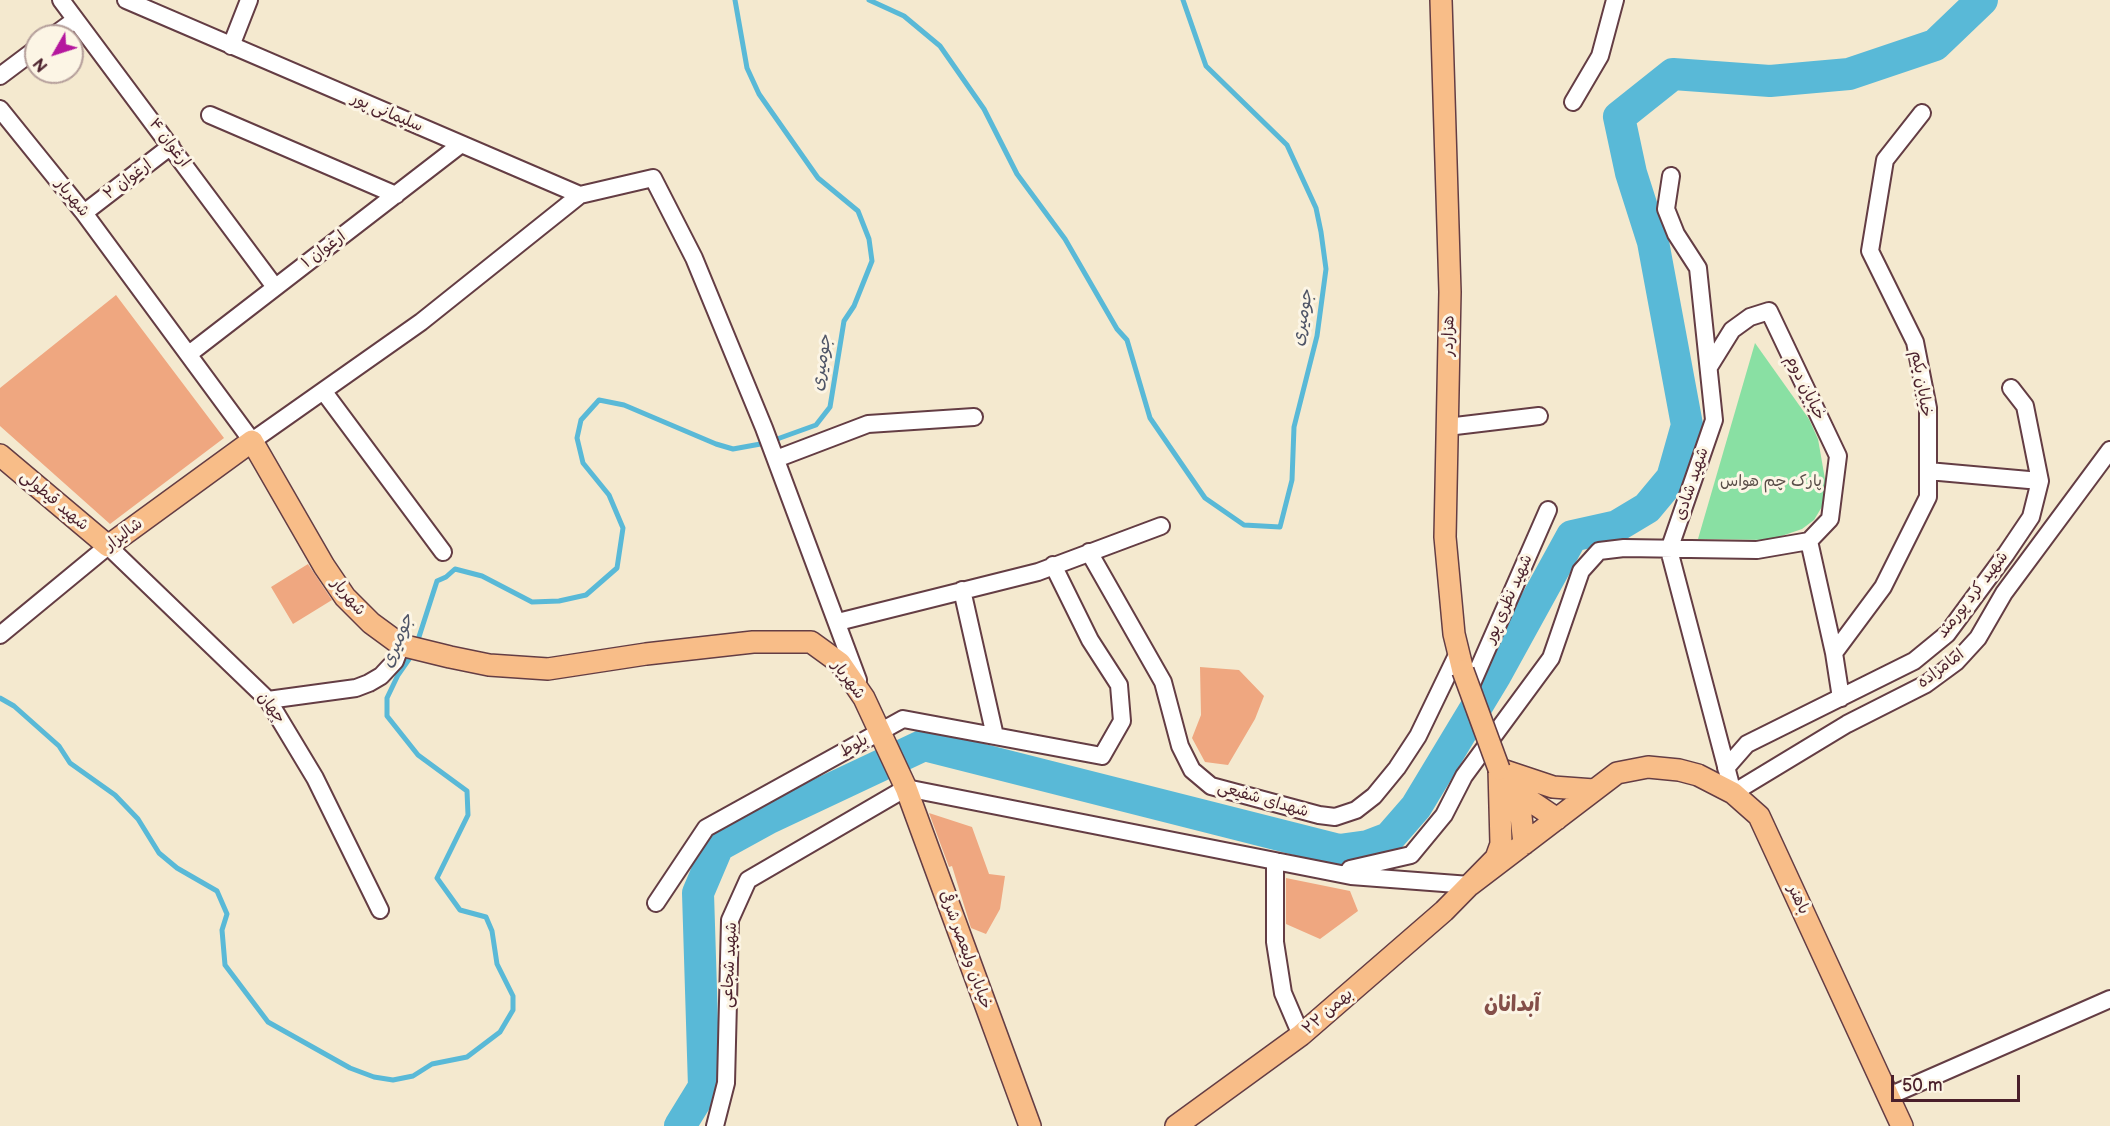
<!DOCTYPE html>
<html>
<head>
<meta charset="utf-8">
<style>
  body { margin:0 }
  #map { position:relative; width:2110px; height:1126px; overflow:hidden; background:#f4e9cf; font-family:"Balsamiq Sans",sans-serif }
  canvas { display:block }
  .north { position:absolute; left:24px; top:24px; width:60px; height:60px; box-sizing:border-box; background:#fcf5e5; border:2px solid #b59f9b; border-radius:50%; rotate:231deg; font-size:16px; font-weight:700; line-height:24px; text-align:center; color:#4a1f2b }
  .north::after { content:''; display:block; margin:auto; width:21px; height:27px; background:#b5179e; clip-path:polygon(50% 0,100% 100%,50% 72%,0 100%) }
  .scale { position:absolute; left:1891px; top:1075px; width:129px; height:27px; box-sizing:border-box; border:3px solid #4a1f2b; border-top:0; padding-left:8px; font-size:18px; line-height:21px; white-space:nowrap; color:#4a1f2b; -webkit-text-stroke:4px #fcf5e5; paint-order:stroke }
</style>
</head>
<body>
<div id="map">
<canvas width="2110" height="1126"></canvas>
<div class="north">N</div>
<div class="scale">50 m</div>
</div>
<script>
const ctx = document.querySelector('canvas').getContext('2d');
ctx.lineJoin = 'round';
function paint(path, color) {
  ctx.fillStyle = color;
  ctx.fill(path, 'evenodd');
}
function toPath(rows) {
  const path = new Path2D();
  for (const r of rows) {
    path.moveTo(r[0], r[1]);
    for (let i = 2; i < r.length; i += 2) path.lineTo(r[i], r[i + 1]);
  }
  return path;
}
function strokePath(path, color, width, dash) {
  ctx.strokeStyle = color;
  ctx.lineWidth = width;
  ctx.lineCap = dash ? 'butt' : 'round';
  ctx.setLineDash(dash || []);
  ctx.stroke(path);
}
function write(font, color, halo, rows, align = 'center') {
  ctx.font = font + ' "Balsamiq Sans","Playpen Sans Arabic",sans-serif';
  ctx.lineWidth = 6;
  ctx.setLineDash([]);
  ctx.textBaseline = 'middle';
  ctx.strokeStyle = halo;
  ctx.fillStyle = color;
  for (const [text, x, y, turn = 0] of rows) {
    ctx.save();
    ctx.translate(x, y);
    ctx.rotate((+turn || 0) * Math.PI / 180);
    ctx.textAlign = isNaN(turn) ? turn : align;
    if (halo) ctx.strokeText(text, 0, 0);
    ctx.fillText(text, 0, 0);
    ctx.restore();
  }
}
const green = toPath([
  [1755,343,1809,419,1818,439,1826,485,1823,505,1814,520,1802,529,1770,540,1698,539]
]);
const stream = toPath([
  [869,0,904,16,940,46,984,109,1017,174,1065,239,1117,329,1127,340,1150,418,1205,498,1244,525,1280,527,1292,480,1294,427,1317,336,1326,269,1321,232,1316,208,1287,145,1206,66,1183,0],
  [417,643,437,581,446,577,455,569,482,576,532,602,559,601,586,595,617,568,623,528,609,495,583,463,577,438,581,420,599,400,624,405,716,444,733,449,766,443,816,425,830,407,844,321,854,306,872,261,869,239,858,211,818,178,759,94,747,68,735,0],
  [0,698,14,706,59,746,70,763,115,795,138,819,159,853,177,868,217,891,227,914,222,930,225,965,268,1022,350,1068,374,1077,393,1080,413,1076,432,1064,467,1057,500,1032,513,1010,513,996,497,964,492,931,486,917,460,910,437,878,468,815,467,791,418,755,387,716,387,698,398,675,414,652]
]);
const river = toPath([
  [680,1126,704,1087,698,893,718,846,769,818,924,745,1339,850,1368,846,1389,838,1416,807,1495,676,1572,536,1617,526,1647,508,1672,478,1687,425,1653,242,1631,173,1619,117,1673,74,1770,81,1849,74,1935,45,1982,0]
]);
const building = toPath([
  [116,295,224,438,110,524,0,426,0,388],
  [308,564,332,600,293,624,271,587],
  [1200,667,1239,670,1264,696,1255,719,1228,765,1205,762,1192,738,1201,715],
  [929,813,972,827,989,874,1005,876,1000,909,986,934,971,928,952,866,949,867],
  [1286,878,1350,891,1358,911,1320,939,1286,924]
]);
const minor = toPath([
  [61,0,275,287],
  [126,0,580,195,653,178,694,258,764,428,858,680],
  [53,36,75,20],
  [231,46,249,0],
  [0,76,36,49],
  [1573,102,1600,56,1615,0],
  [0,109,84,213,252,441,421,322,580,195],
  [210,115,396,195],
  [1671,176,1666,209,1676,234,1698,268,1714,420,1669,550,1733,793,1847,724,1926,684,1956,662,1978,638,2004,593,2110,450],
  [84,213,171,146],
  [189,354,460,145],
  [1709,367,1732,330,1750,317,1769,311,1838,456,1830,519,1809,541],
  [324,392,443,552],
  [1447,427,1539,416],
  [776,459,868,424,974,417],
  [1928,471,2040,481],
  [1809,541,1834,653,1841,698],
  [1089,552,1163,682,1180,746,1192,770,1211,786,1319,815,1335,817,1356,810,1374,796,1397,768,1418,736,1458,653],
  [962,590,995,736],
  [838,622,1038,572,1161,526],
  [0,635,108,546,268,700,315,778,380,910],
  [1834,653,1883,587,1928,497,1928,408,1915,342,1870,251,1885,160,1922,113],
  [1470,688,1548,510],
  [268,700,356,688,369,683,381,676,395,661,401,645],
  [1726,768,1747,744,1914,661,1947,634,2006,554,2031,517,2040,481,2025,406,2011,388],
  [1275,861,1275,942,1283,993,1301,1035],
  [1350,869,1411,855,1444,815,1464,776,1551,658,1581,571,1599,551,1624,548,1757,550,1809,541],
  [656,903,706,828,903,719,1102,756,1122,721,1119,685,1090,640,1053,565],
  [1889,1096,2110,999],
  [715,1126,726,1083,730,920,748,880,906,788,1351,876,1470,885]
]);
const major = toPath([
  [1441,0,1450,292,1445,537,1454,634,1463,671],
  [0,455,108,546,252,441,324,566,345,597,371,623,401,645,450,657,489,665,548,669,646,654,753,642,811,642,840,663,864,698,906,788,1030,1126],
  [1499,769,1553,787,1594,790],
  [1502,774,1520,807,1524,844],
  [1514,784,1529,800,1557,819],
  [1470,885,1617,773,1648,767,1679,770,1698,775,1733,793,1759,816,1902,1126],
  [1176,1126,1301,1035,1444,911,1496,858,1501,844,1499,769]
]);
const majorBridge = toPath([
  [1463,671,1499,769]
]);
const streetNames = [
  ["سلیمانی پور",387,113,23],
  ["ارغوان ۴",169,143,53],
  ["ارغوان ۲",128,180,-37],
  ["شهریار",72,198,51],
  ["ارغوان ۱",324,250,-37],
  ["هزاردر",1449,336,-89],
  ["خیابان یکم",1921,384,81],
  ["خیابان دوم",1805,388,64],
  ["شهید شادی",1692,484,-71],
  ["شهید قیطولی",54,501,40],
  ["شالیزار",124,535,-37],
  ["شهید کرد پورمند",1973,595,-52],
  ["شهریار",348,597,50],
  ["شهید نظری پور",1509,599,-66],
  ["امامزاده",1941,669,-37],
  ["شهریار",848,680,53],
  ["جهان",271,708,52],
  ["بلوط",854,746,-29],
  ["شهدای شفیعی",1263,800,16],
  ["باهنر",1798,900,65],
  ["خیابان ولیعصر شرقی",965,950,70],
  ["شهید شجاعی",730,965,-87],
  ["۲۲ بهمن",1328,1012,-41]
];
const parkNames = [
  ["پارک چم هواس",1771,482]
];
const waterNames = [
  ["جومیری",1303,318,-80],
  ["جومیری",822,363,-81],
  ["جومیری",398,641,-67]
];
const districtNames = [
  ["آبدانان",1512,1005]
];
paint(green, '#89e0a3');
strokePath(stream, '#59b9d7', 5);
strokePath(river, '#59b9d7', 32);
paint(building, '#efa780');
strokePath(minor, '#643d44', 20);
strokePath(major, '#643d44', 24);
strokePath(minor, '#fff', 16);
strokePath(major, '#f8bd88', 21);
strokePath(majorBridge, '#643d44', 24, []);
strokePath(majorBridge, '#f8bd88', 21);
write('16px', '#4a1f2b', '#fcf5e5', streetNames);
write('16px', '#5a4f49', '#fcf5e5', parkNames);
write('italic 18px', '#4f5567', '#fcf5e5', waterNames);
write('bold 22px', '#844f49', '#fcf5e5', districtNames);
</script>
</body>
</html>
